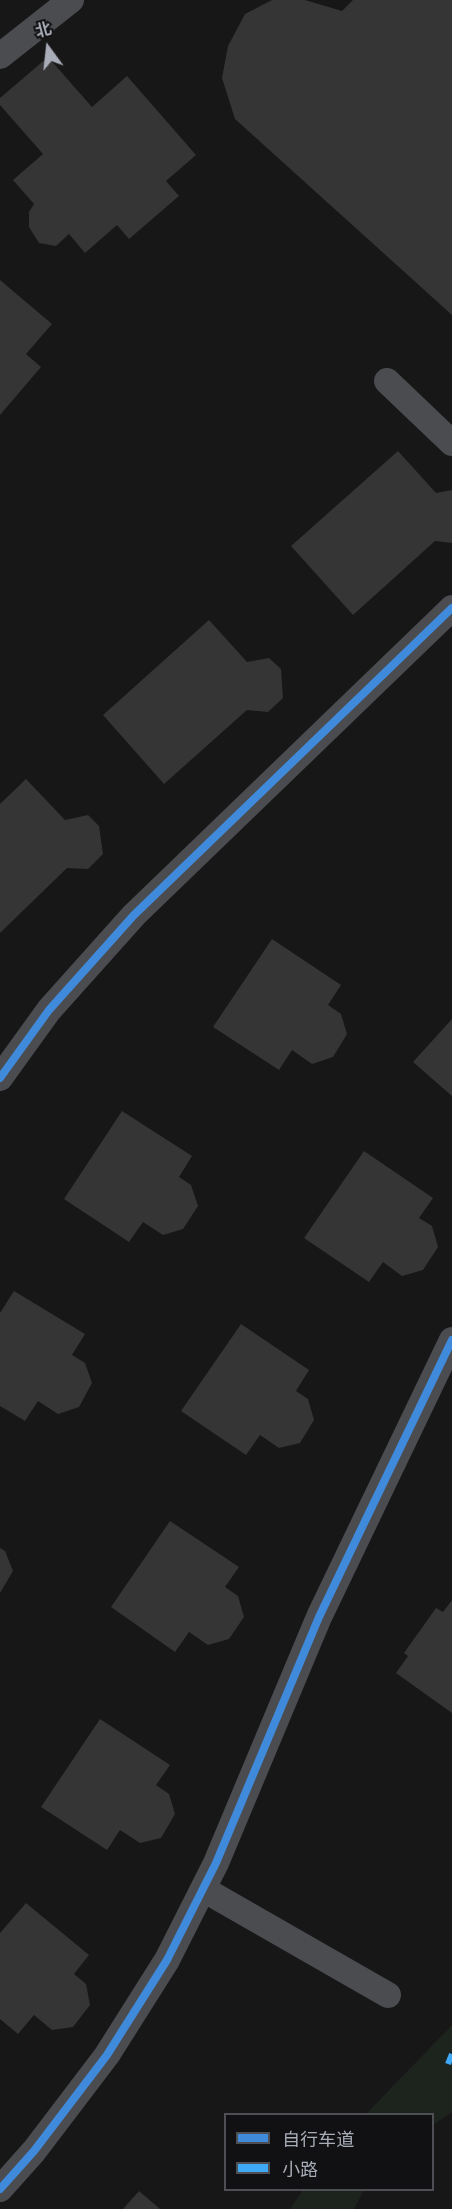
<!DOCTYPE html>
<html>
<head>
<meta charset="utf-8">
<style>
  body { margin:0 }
  #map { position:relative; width:452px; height:2209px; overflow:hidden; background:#171717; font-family:Rubik,"Noto Sans SC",sans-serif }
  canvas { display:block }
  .legend { position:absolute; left:224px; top:2113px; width:210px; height:78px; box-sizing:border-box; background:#111113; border:2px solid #4d4f55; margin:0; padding:8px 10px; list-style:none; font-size:18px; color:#a8adb8 }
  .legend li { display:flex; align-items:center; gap:12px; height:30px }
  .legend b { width:30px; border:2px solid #4d4f55 }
  .north { position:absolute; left:18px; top:18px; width:60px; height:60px; -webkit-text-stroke:4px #111113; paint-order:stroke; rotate:345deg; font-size:16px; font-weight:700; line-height:24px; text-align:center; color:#a8adb8 }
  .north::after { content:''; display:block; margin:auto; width:21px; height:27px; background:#a8adb8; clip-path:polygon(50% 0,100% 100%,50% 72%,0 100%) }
</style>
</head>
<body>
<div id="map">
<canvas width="452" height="2209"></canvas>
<ul class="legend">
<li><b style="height:8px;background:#408adc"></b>自行车道</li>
<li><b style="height:8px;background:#3fa9f5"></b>小路</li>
</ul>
<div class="north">北</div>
</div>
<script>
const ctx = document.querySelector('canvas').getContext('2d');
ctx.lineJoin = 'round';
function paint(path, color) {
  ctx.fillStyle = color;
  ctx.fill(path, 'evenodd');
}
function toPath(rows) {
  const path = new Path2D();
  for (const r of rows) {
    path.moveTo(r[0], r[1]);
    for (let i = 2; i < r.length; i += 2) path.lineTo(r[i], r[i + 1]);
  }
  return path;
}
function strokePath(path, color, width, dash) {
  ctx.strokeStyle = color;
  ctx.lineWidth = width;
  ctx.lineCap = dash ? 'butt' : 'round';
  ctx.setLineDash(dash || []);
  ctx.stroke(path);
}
const green = toPath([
  [452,2025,452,2112,433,2125,432,2114,366,2114],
  [303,2190,364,2190,354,2209,290,2209]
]);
const building = toPath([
  [272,0,305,0,342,11,353,0,452,0,452,315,235,119,222,78,228,46,245,14],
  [48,57,92,107,127,76,196,155,166,181,179,196,129,239,117,225,85,253,69,234,56,246,39,243,29,227,29,212,34,204,13,180,43,154,0,105,0,98],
  [0,280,52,324,26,354,41,367,0,415],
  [398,451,436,493,452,490,452,543,435,541,353,615,291,546],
  [209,620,247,662,269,658,281,669,283,698,268,712,247,710,164,784,103,715],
  [26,779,65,820,88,815,99,826,103,854,88,869,67,868,0,933,0,804],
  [272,939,341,985,328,1005,341,1014,347,1034,333,1057,312,1064,292,1050,279,1070,213,1027],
  [452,1019,452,1096,413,1062],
  [122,1111,192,1156,179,1177,191,1185,198,1206,183,1229,163,1235,143,1222,129,1242,64,1199],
  [364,1151,433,1198,419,1218,432,1226,438,1247,423,1270,402,1276,383,1262,369,1282,304,1238],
  [14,1291,85,1334,72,1355,85,1363,92,1383,79,1407,58,1414,38,1401,25,1421,0,1406,0,1313],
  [241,1324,309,1370,296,1391,308,1399,314,1420,300,1443,279,1448,260,1435,246,1455,181,1411],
  [170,1521,239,1567,225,1587,238,1596,244,1617,229,1639,208,1645,189,1632,175,1652,111,1607],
  [0,1548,5,1551,13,1571,0,1593],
  [452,1600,452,1713,396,1673,408,1656,404,1653,436,1608,443,1612],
  [100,1719,170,1765,156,1785,169,1794,175,1814,161,1838,140,1843,120,1830,107,1850,41,1807],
  [26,1903,89,1955,74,1974,86,1984,90,2005,73,2027,52,2030,34,2015,18,2034,0,2019,0,1933],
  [139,2191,160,2209,123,2209]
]);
const street = toPath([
  [0,56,71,0],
  [387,381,452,443],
  [0,1078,49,1010,134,915,452,608],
  [203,1889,388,1995],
  [0,2189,34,2151,107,2055,167,1960,216,1863,319,1617,452,1340]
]);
const quiet = toPath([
  [448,2064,452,2054]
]);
const cycleway = toPath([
  [0,1078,49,1010,134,915,452,608],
  [0,2189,34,2151,107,2055,167,1960,216,1863,319,1617,452,1340]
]);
paint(green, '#1d241e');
paint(building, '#353536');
strokePath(street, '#4b4c50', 26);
strokePath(quiet, '#3fa9f5', 6, [12, 6]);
strokePath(cycleway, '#408adc', 8);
</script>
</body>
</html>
